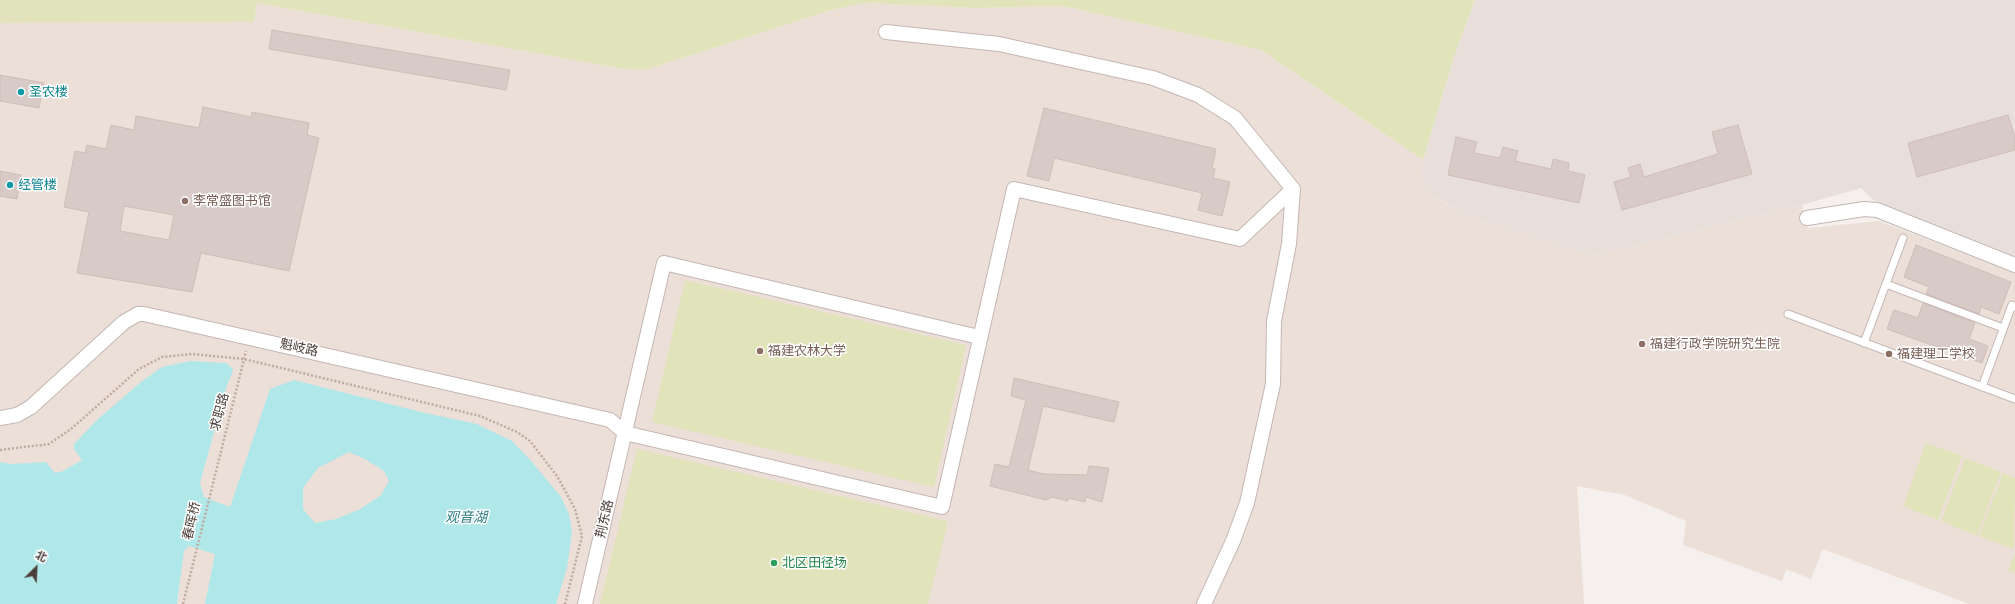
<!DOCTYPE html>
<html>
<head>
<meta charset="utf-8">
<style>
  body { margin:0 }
  #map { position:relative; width:2015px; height:604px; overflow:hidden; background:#f5efed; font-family:Rubik,"Noto Sans SC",sans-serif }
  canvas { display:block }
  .north { position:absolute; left:16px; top:548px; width:40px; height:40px; -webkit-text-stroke:3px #fff; paint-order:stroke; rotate:24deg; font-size:11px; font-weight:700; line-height:16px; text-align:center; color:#493e3a }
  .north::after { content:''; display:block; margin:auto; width:14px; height:18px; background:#493e3a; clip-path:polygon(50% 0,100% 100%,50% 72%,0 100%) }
</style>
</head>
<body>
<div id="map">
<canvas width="2015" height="604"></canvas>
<div class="north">北</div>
</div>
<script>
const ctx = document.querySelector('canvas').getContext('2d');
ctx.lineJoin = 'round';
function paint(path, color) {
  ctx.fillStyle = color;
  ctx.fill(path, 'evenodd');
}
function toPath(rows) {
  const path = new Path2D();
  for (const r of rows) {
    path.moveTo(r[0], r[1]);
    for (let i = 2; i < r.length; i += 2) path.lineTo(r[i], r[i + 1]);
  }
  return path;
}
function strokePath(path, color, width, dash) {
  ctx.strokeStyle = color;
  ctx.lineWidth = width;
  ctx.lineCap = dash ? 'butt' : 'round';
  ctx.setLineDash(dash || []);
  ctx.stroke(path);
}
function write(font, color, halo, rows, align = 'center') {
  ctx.font = font + ' Rubik,"Noto Sans SC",sans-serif';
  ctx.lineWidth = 3;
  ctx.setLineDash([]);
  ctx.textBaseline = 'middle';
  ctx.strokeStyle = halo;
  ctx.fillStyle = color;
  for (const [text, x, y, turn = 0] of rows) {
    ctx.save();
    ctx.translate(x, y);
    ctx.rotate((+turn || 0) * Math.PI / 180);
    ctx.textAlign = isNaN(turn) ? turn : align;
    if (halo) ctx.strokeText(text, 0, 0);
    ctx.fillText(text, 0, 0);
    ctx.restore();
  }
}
const residential = toPath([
  [1475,0,2015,0,2015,258,1873,200,1861,188,1802,205,1601,254,1578,252,1464,215,1431,193,1425,185,1420,170,1454,57]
]);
const education = toPath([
  [257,3,618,68,645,70,832,10,865,3,977,8,1062,6,1261,50,1423,160,1420,170,1425,185,1439,199,1464,215,1578,252,1601,254,1802,205,1808,228,1879,221,2015,273,2015,604,1969,604,1823,549,1811,579,1786,569,1782,581,1683,545,1686,521,1625,495,1577,486,1584,604,0,604,0,23,254,22]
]);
const green = toPath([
  [0,0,1475,0,1454,57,1423,160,1261,50,1062,6,977,8,865,3,832,10,645,70,618,68,257,3,254,22,0,23],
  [685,280,966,345,934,487,652,422],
  [1926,443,1962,456,1938,520,1903,506],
  [637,449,948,521,928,604,600,604],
  [1965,458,2001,472,1977,536,1941,521],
  [2003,473,2015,478,2014,549,1979,536],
  [2015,554,2015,573,2008,571]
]);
const water = toPath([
  [190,361,226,363,232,368,233,371,227,385,200,483,204,497,230,507,270,389,294,380,425,413,477,424,512,441,532,462,561,497,569,514,572,532,567,568,556,604,205,604,215,554,189,546,184,551,177,604,0,604,0,462,11,464,46,462,55,473,63,471,82,460,74,449,74,444,98,419,141,382,162,367],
  [349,452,365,459,384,471,389,481,381,495,360,509,336,519,315,523,303,509,303,488,318,468]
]);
const building = toPath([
  [272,30,510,70,506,90,269,49,272,30],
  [0,75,44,83,39,108,0,101,0,75],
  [203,107,251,117,252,112,309,123,307,135,319,138,289,271,201,253,192,292,77,273,89,212,64,207,75,151,85,153,87,145,106,149,111,125,134,130,136,116,199,128,203,107],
  [124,206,174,215,169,240,120,231,124,206],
  [1044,108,1216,149,1212,168,1215,169,1213,178,1230,182,1222,216,1198,210,1202,193,1054,158,1049,181,1027,176,1044,108],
  [2008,115,2015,138,2015,150,1917,177,1908,143,2008,115],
  [1738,125,1752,174,1622,210,1614,182,1631,177,1628,168,1640,164,1644,177,1718,154,1712,132,1738,125],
  [1456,137,1477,142,1474,153,1500,158,1503,147,1518,151,1515,161,1551,169,1553,159,1569,163,1568,171,1585,175,1579,203,1448,175,1456,137],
  [0,171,21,175,17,199,0,196,0,171],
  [1916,245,2011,282,1999,314,1981,307,1979,314,1926,294,1929,287,1904,277,1916,245],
  [1923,303,1975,323,1969,339,1988,346,1982,363,1887,329,1894,310,1918,318,1923,303],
  [1014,378,1119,402,1114,422,1043,406,1028,470,1044,474,1087,475,1089,466,1109,468,1102,502,1086,497,1085,502,1068,498,1068,501,1052,497,1046,500,990,486,995,464,1009,467,1026,400,1011,396,1014,378]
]);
const path = toPath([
  [0,450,49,444,71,429,139,369,162,357,192,354,244,359,480,416,517,432,530,441,557,476,575,509,582,536,565,604],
  [183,604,246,351]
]);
const lane = toPath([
  [1886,284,2003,328],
  [1788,314,2015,399],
  [1864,343,1903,238],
  [1982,387,2012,305,2015,307]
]);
const street = toPath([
  [886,32,999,44,1153,78,1198,95,1235,118,1293,189],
  [1807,218,1864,209,1877,210,2015,265],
  [0,418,17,415,31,407,124,322,138,314,144,314,610,420,625,433],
  [625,433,942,507,1014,189,1240,239,1293,189,1289,244,1274,321,1273,384,1247,503,1233,541,1204,604],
  [585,604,664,263,979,337]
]);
const markers = [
  [21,92,4,"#0f9aa8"],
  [10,185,4,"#0f9aa8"],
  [185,201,4,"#8d6e63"],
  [1642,344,4,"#8d6e63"],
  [760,351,4,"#8d6e63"],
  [1889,354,4,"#8d6e63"],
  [774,563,4,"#2e9e5b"]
];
const cultureNames = [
  ["圣农楼",29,92],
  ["经管楼",18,185]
];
const educationNames = [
  ["李常盛图书馆",193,201],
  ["福建行政学院研究生院",1650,344],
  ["福建农林大学",768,351],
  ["福建理工学校",1897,354]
];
const streetNames = [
  ["魁岐路",299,348,13],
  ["求职路",220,412,-75],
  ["荆东路",605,519,-77],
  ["春晖桥",192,521,-77]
];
const leisureNames = [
  ["北区田径场",782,563]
];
const waterNames = [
  ["观音湖",466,518]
];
paint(residential, '#e8dfdb');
paint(education, '#ecdfd8');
paint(green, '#e1e4ba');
paint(water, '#b0e8ea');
paint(building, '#d8cac6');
strokePath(building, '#d0bdb7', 1);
strokePath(lane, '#c3b7b3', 9);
strokePath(street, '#c3b7b3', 16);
strokePath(path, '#c0aba2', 2.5, [2, 2]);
strokePath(lane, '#fff', 7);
strokePath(street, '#fff', 14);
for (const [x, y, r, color] of markers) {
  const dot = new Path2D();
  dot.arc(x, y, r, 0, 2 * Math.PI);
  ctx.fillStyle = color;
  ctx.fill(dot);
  strokePath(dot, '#fff', 1.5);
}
write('13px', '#0d838f', '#fff', cultureNames, 'left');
write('13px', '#785e54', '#fff', educationNames, 'left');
write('13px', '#493e3a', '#fff', streetNames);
write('13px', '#27864d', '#fff', leisureNames, 'left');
write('italic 14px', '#328084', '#fff', waterNames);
</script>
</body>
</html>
